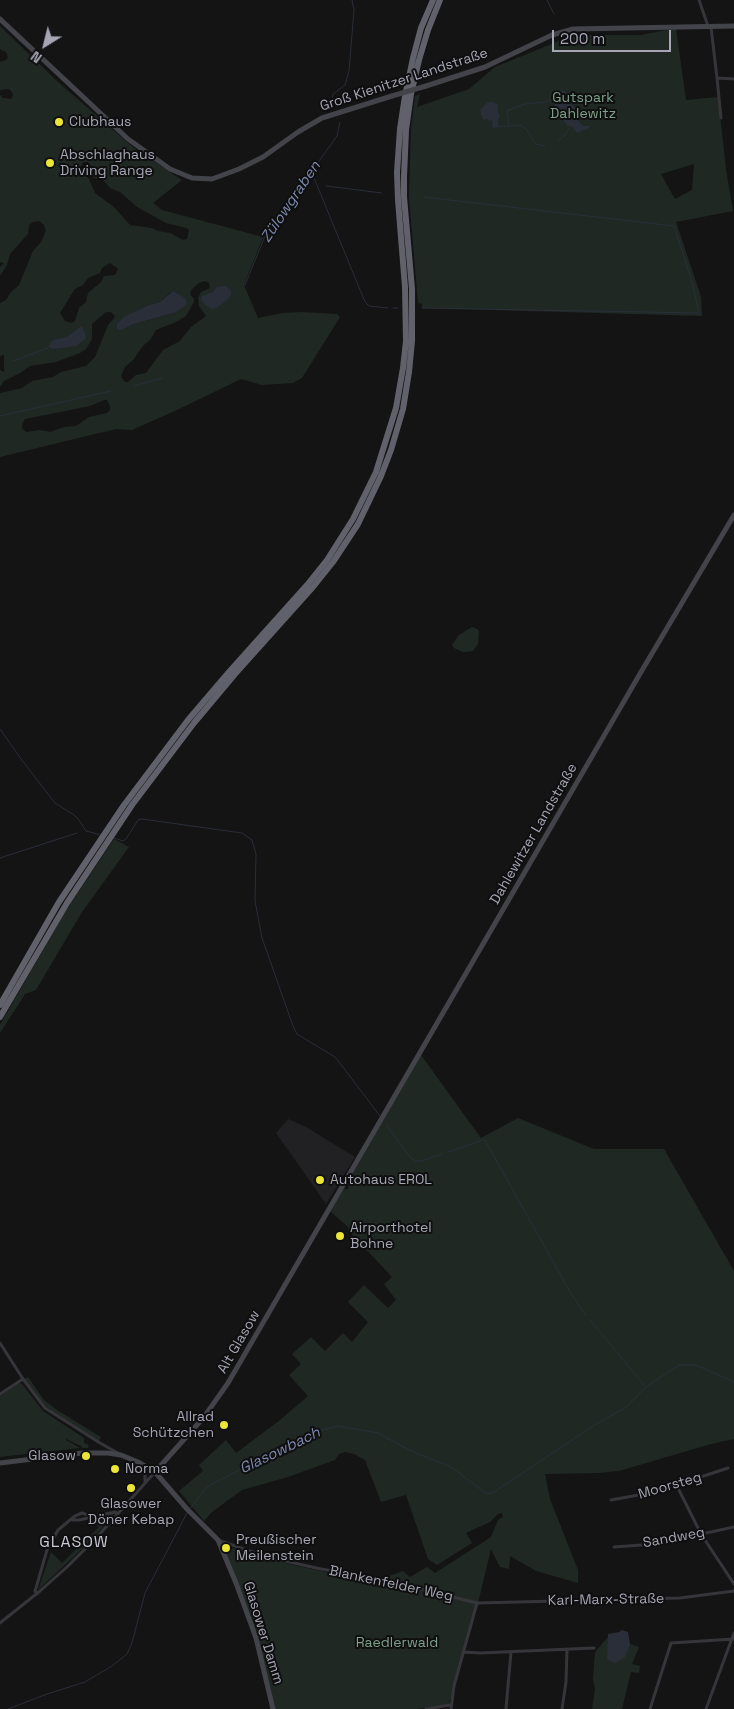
<!DOCTYPE html>
<html>
<head>
<meta charset="utf-8">
<style>
  body { margin:0 }
  #map { position:relative; width:734px; height:1709px; overflow:hidden; background:#141415; font-family:"Space Grotesk",sans-serif }
  canvas { display:block }
  .north { position:absolute; left:20px; top:20px; width:50px; height:50px; -webkit-text-stroke:4px #0f0f10; paint-order:stroke; rotate:216deg; font-size:14px; font-weight:700; line-height:20px; text-align:center; color:#a6a6b5 }
  .north::after { content:''; display:block; margin:auto; width:18px; height:22px; background:#a6a6b5; clip-path:polygon(50% 0,100% 100%,50% 72%,0 100%) }
  .scale { position:absolute; left:552px; top:30px; width:119px; height:22px; box-sizing:border-box; border:2px solid #a6a6b5; border-top:0; padding-left:6px; font-size:15px; line-height:18px; white-space:nowrap; color:#a6a6b5; -webkit-text-stroke:4px #0f0f10; paint-order:stroke }
</style>
</head>
<body>
<div id="map">
<canvas width="734" height="1709"></canvas>
<div class="north">N</div>
<div class="scale">200 m</div>
</div>
<script>
const ctx = document.querySelector('canvas').getContext('2d');
ctx.lineJoin = 'round';
function paint(path, color) {
  ctx.fillStyle = color;
  ctx.fill(path, 'evenodd');
}
function toPath(rows) {
  const path = new Path2D();
  for (const r of rows) {
    path.moveTo(r[0], r[1]);
    for (let i = 2; i < r.length; i += 2) path.lineTo(r[i], r[i + 1]);
  }
  return path;
}
function strokePath(path, color, width, dash) {
  ctx.strokeStyle = color;
  ctx.lineWidth = width;
  ctx.lineCap = dash ? 'butt' : 'round';
  ctx.setLineDash(dash || []);
  ctx.stroke(path);
}
function write(font, color, halo, rows, align = 'center') {
  ctx.font = font + ' "Space Grotesk",sans-serif';
  ctx.lineWidth = 4;
  ctx.setLineDash([]);
  ctx.textBaseline = 'middle';
  ctx.strokeStyle = halo;
  ctx.fillStyle = color;
  for (const [text, x, y, turn = 0] of rows) {
    ctx.save();
    ctx.translate(x, y);
    ctx.rotate((+turn || 0) * Math.PI / 180);
    ctx.textAlign = isNaN(turn) ? turn : align;
    if (halo) ctx.strokeText(text, 0, 0);
    ctx.fillText(text, 0, 0);
    ctx.restore();
  }
}
const built = toPath([
  [288,1119,306,1127,355,1157,326,1204,276,1133]
]);
const green = toPath([
  [0,26,57,81,135,149,182,180,153,203,162,210,263,237,244,285,258,318,282,313,302,312,337,314,340,317,302,378,293,383,262,385,241,379,177,410,132,430,116,429,0,457,0,393,22,388,32,381,53,377,61,372,86,366,95,357,108,325,114,318,115,316,111,312,106,312,92,324,92,339,86,349,80,353,56,362,30,366,20,373,4,381,0,387,0,370,4,372,4,355,0,356,0,303,6,300,11,292,19,285,33,251,41,242,46,231,44,225,39,221,33,222,29,225,28,234,10,254,7,265,0,276,0,267,4,263,0,262,0,95,3,98,11,99,13,95,12,92,9,89,0,90,0,62,6,60,8,57,6,52,0,49],
  [83,162,88,162,92,167,93,176,94,178,103,180,110,188,120,192,137,207,166,223,186,228,189,230,187,239,183,240,170,233,158,231,152,228,130,225,114,207,95,193,89,179,80,169],
  [110,263,118,269,115,275,104,276,101,282,88,293,86,302,79,308,75,321,72,323,65,321,60,313,71,295,75,289,83,285,88,278,100,273,102,268],
  [205,281,209,283,210,288,201,292,198,298,199,306,206,316,191,327,180,341,163,350,146,373,136,375,128,382,125,382,121,376,125,367,133,360,143,346,150,340,156,330,176,322,186,316,194,302,194,299,190,294,191,290,199,283],
  [171,292,174,313,134,324,122,330,133,313,148,305,160,302],
  [104,400,107,400,110,406,110,410,107,413,89,417,76,426,64,427,50,432,40,430,26,432,22,428,22,424,25,419,90,406],
  [676,28,686,100,718,97,726,169,733,211,676,222,701,297,702,316,422,308,422,304,418,303,409,197,411,128,415,96,420,94,417,107,469,89,495,67,554,43,567,35,641,35],
  [694,164,692,190,675,199,661,174],
  [472,627,477,629,479,631,478,644,473,651,463,652,454,648,452,645,459,635],
  [114,839,129,847,82,912,36,990,25,994,0,1033,0,1025,63,915],
  [421,1055,481,1138,518,1118,594,1149,664,1149,734,1271,734,1439,711,1444,619,1471,598,1473,545,1474,550,1499,578,1570,578,1583,536,1571,510,1556,509,1569,500,1567,491,1549,478,1603,449,1704,417,1709,275,1709,270,1687,224,1550,226,1546,288,1564,373,1582,403,1571,410,1577,427,1567,435,1573,491,1537,498,1520,503,1517,502,1513,498,1514,490,1522,466,1533,472,1543,437,1565,428,1559,406,1495,381,1502,365,1460,354,1454,345,1452,339,1454,335,1460,288,1477,242,1490,212,1512,204,1521,179,1491,203,1471,199,1465,226,1440,236,1453,280,1420,308,1396,289,1375,301,1364,292,1354,311,1337,325,1351,343,1333,352,1342,368,1322,348,1302,364,1285,388,1308,396,1300,384,1284,392,1277,348,1230,349,1228,330,1211,344,1188,347,1190,349,1186,347,1183],
  [28,1377,44,1400,57,1410,101,1437,99,1441,54,1413,42,1403,24,1379],
  [18,1383,22,1384,43,1411,84,1438,84,1443,89,1445,88,1448,82,1448,81,1446,66,1439,66,1440,80,1448,0,1457,0,1396],
  [112,1514,114,1515,86,1545,38,1590,51,1552,62,1563,99,1527,91,1519],
  [607,1638,612,1638,639,1647,632,1664,640,1666,639,1673,631,1672,622,1709,592,1709,595,1689,593,1679,595,1652]
]);
const water = toPath([
  [555,89,564,91,568,94,565,100,575,107,575,118,583,126,590,126,589,128,577,133,573,127,568,126,563,120,563,112,555,106,550,95],
  [488,102,493,102,498,105,498,113,500,114,498,121,499,127,493,128,492,125,493,121,487,119,483,120,480,110],
  [223,286,226,286,231,291,231,295,228,299,218,307,212,309,204,304,201,299,202,296,213,292,217,287],
  [173,291,185,298,187,303,183,307,174,313,134,324,122,330,117,329,117,324,124,317,148,305,160,302],
  [82,326,86,336,85,339,76,346,54,349,48,347,53,340,67,337],
  [622,1630,628,1632,630,1644,625,1657,615,1663,607,1659,608,1634,619,1632]
]);
const stream = toPath([
  [547,0,554,14],
  [332,100,333,94,345,85,349,71,354,10,352,0],
  [509,126,507,111,525,104,546,102,552,99],
  [499,127,520,125,526,129,536,144,545,146],
  [558,140,563,137,570,127],
  [312,173,365,302,369,306,388,308],
  [326,186,382,193],
  [245,285,265,236,337,136,340,122],
  [393,308,398,308],
  [422,308,699,313,692,282,674,226,424,197],
  [13,361,48,348],
  [134,386,162,378],
  [0,416,111,391],
  [0,729,21,759,55,803,74,815,79,820,86,831,101,835],
  [114,838,123,841,126,839,138,820,142,819,242,833,252,840,256,854,255,901,262,938,293,1026,297,1034,335,1057,339,1062,380,1116],
  [0,858,77,833],
  [386,1125,411,1158,416,1161,422,1161,442,1154],
  [448,1152,483,1140,486,1142,570,1292,586,1316],
  [590,1320,645,1386],
  [189,1510,205,1489,212,1484,311,1433,338,1426,378,1433,409,1450,451,1467,487,1494,494,1492,596,1424,625,1408,646,1387,679,1365,696,1365,734,1382],
  [8,1709,47,1694,85,1682,112,1666,127,1654,132,1643,145,1593,187,1513]
]);
const street = toPath([
  [699,0,708,26],
  [711,27,717,78],
  [721,118,717,78,734,79],
  [0,1343,23,1379,45,1408,100,1443,118,1453],
  [0,1394,23,1379],
  [140,1465,145,1472,145,1482],
  [677,1486,701,1534,734,1584],
  [611,1500,655,1492,728,1468],
  [73,1520,79,1520,115,1512,118,1514],
  [218,1540,267,1557,321,1569,377,1578,477,1603,680,1598,734,1591],
  [614,1547,655,1544,734,1527],
  [37,1594,35,1591,36,1588,47,1550,58,1530,75,1516,82,1513,91,1516],
  [0,1623,40,1591,67,1567,98,1536,155,1472],
  [463,1652,480,1653,594,1648],
  [426,1709,450,1705],
  [451,1709,454,1686,477,1603],
  [506,1709,511,1652],
  [562,1709,566,1682,567,1650],
  [650,1709,671,1643,734,1639],
  [706,1709,734,1633]
]);
const secondary = toPath([
  [0,19,128,139,170,169,192,178,212,179,239,169,263,157,298,132,322,118,392,96],
  [426,86,485,67,552,35,573,29,734,26],
  [0,1463,82,1453,108,1453,121,1455,138,1462,155,1472,187,1509,218,1540,236,1583,256,1638,273,1709],
  [155,1472,204,1417,228,1383,641,672,734,515]
]);
const highway = toPath([
  [0,1005,59,902,124,805,188,720,229,672,307,585,327,560,353,519,376,472,396,408,403,368,406,341,405,287,398,200,397,172,400,129,405,96,413,58,421,28,433,0],
  [0,1017,67,903,132,805,194,723,235,674,313,587,333,562,358,524,381,476,391,450,403,409,409,372,412,341,412,289,404,197,404,176,406,130,411,94,419,60,428,30,440,0]
]);
const secondaryBridge = toPath([
  [392,96,426,86]
]);
const markers = [
  [59,122,5,"#eae537"],
  [50,163,5,"#eae537"],
  [320,1180,5,"#eae537"],
  [340,1236,5,"#eae537"],
  [224,1425,5,"#eae537"],
  [86,1456,5,"#eae537"],
  [115,1469,5,"#eae537"],
  [131,1488,5,"#eae537"],
  [226,1548,5,"#eae537"]
];
const streetNames = [
  ["Groß Kienitzer Landstraße",404,80,-18],
  ["Dahlewitzer Landstraße",534,834,-60],
  ["Alt Glasow",239,1342,-60],
  ["Moorsteg",670,1486,-16],
  ["Sandweg",674,1538,-10],
  ["Blankenfelder Weg",391,1584,12],
  ["Karl-Marx-Straße",606,1600,-1],
  ["Glasower Damm",263,1633,73]
];
const parkNames = [
  ["Gutspark",583,98],
  ["Dahlewitz",583,114],
  ["Raedlerwald",397,1643]
];
const poiNames = [
  ["Clubhaus",69,122],
  ["Abschlaghaus",60,155],
  ["Driving Range",60,171],
  ["Autohaus EROL",330,1180],
  ["Airporthotel",350,1228],
  ["Bohne",350,1244],
  ["Allrad",214,1417,"right"],
  ["Schützchen",214,1433,"right"],
  ["Glasow",76,1456,"right"],
  ["Norma",125,1469],
  ["Glasower",131,1504,"center"],
  ["Döner Kebap",131,1520,"center"],
  ["Preußischer",236,1540],
  ["Meilenstein",236,1556]
];
const waterNames = [
  ["Zülowgraben",291,202,-56],
  ["Glasowbach",280,1451,-26]
];
const quarterNames = [
  ["GLASOW",74,1543]
];
paint(built, '#212022');
paint(green, '#202824');
paint(water, '#2a2e39');
strokePath(stream, '#2a2e39', 1);
strokePath(street, '#36353a', 3);
strokePath(secondary, '#43434a', 5);
strokePath(highway, '#61616b', 6);
strokePath(secondaryBridge, '#43434a', 5);
for (const [x, y, r, color] of markers) {
  const dot = new Path2D();
  dot.arc(x, y, r, 0, 2 * Math.PI);
  ctx.fillStyle = color;
  ctx.fill(dot);
  strokePath(dot, '#0f0f10', 2);
}
write('14px', '#a6a6b5', '#0f0f10', streetNames);
write('14px', '#7ea08a', '#0f0f10', parkNames);
write('14px', '#a6a6b5', '#0f0f10', poiNames, 'left');
write('italic 15px', '#7e89af', '#0f0f10', waterNames);
ctx.letterSpacing = '1px';
write('16px', '#c7c7d1', '#0f0f10', quarterNames);
ctx.letterSpacing = '0px';
</script>
</body>
</html>
